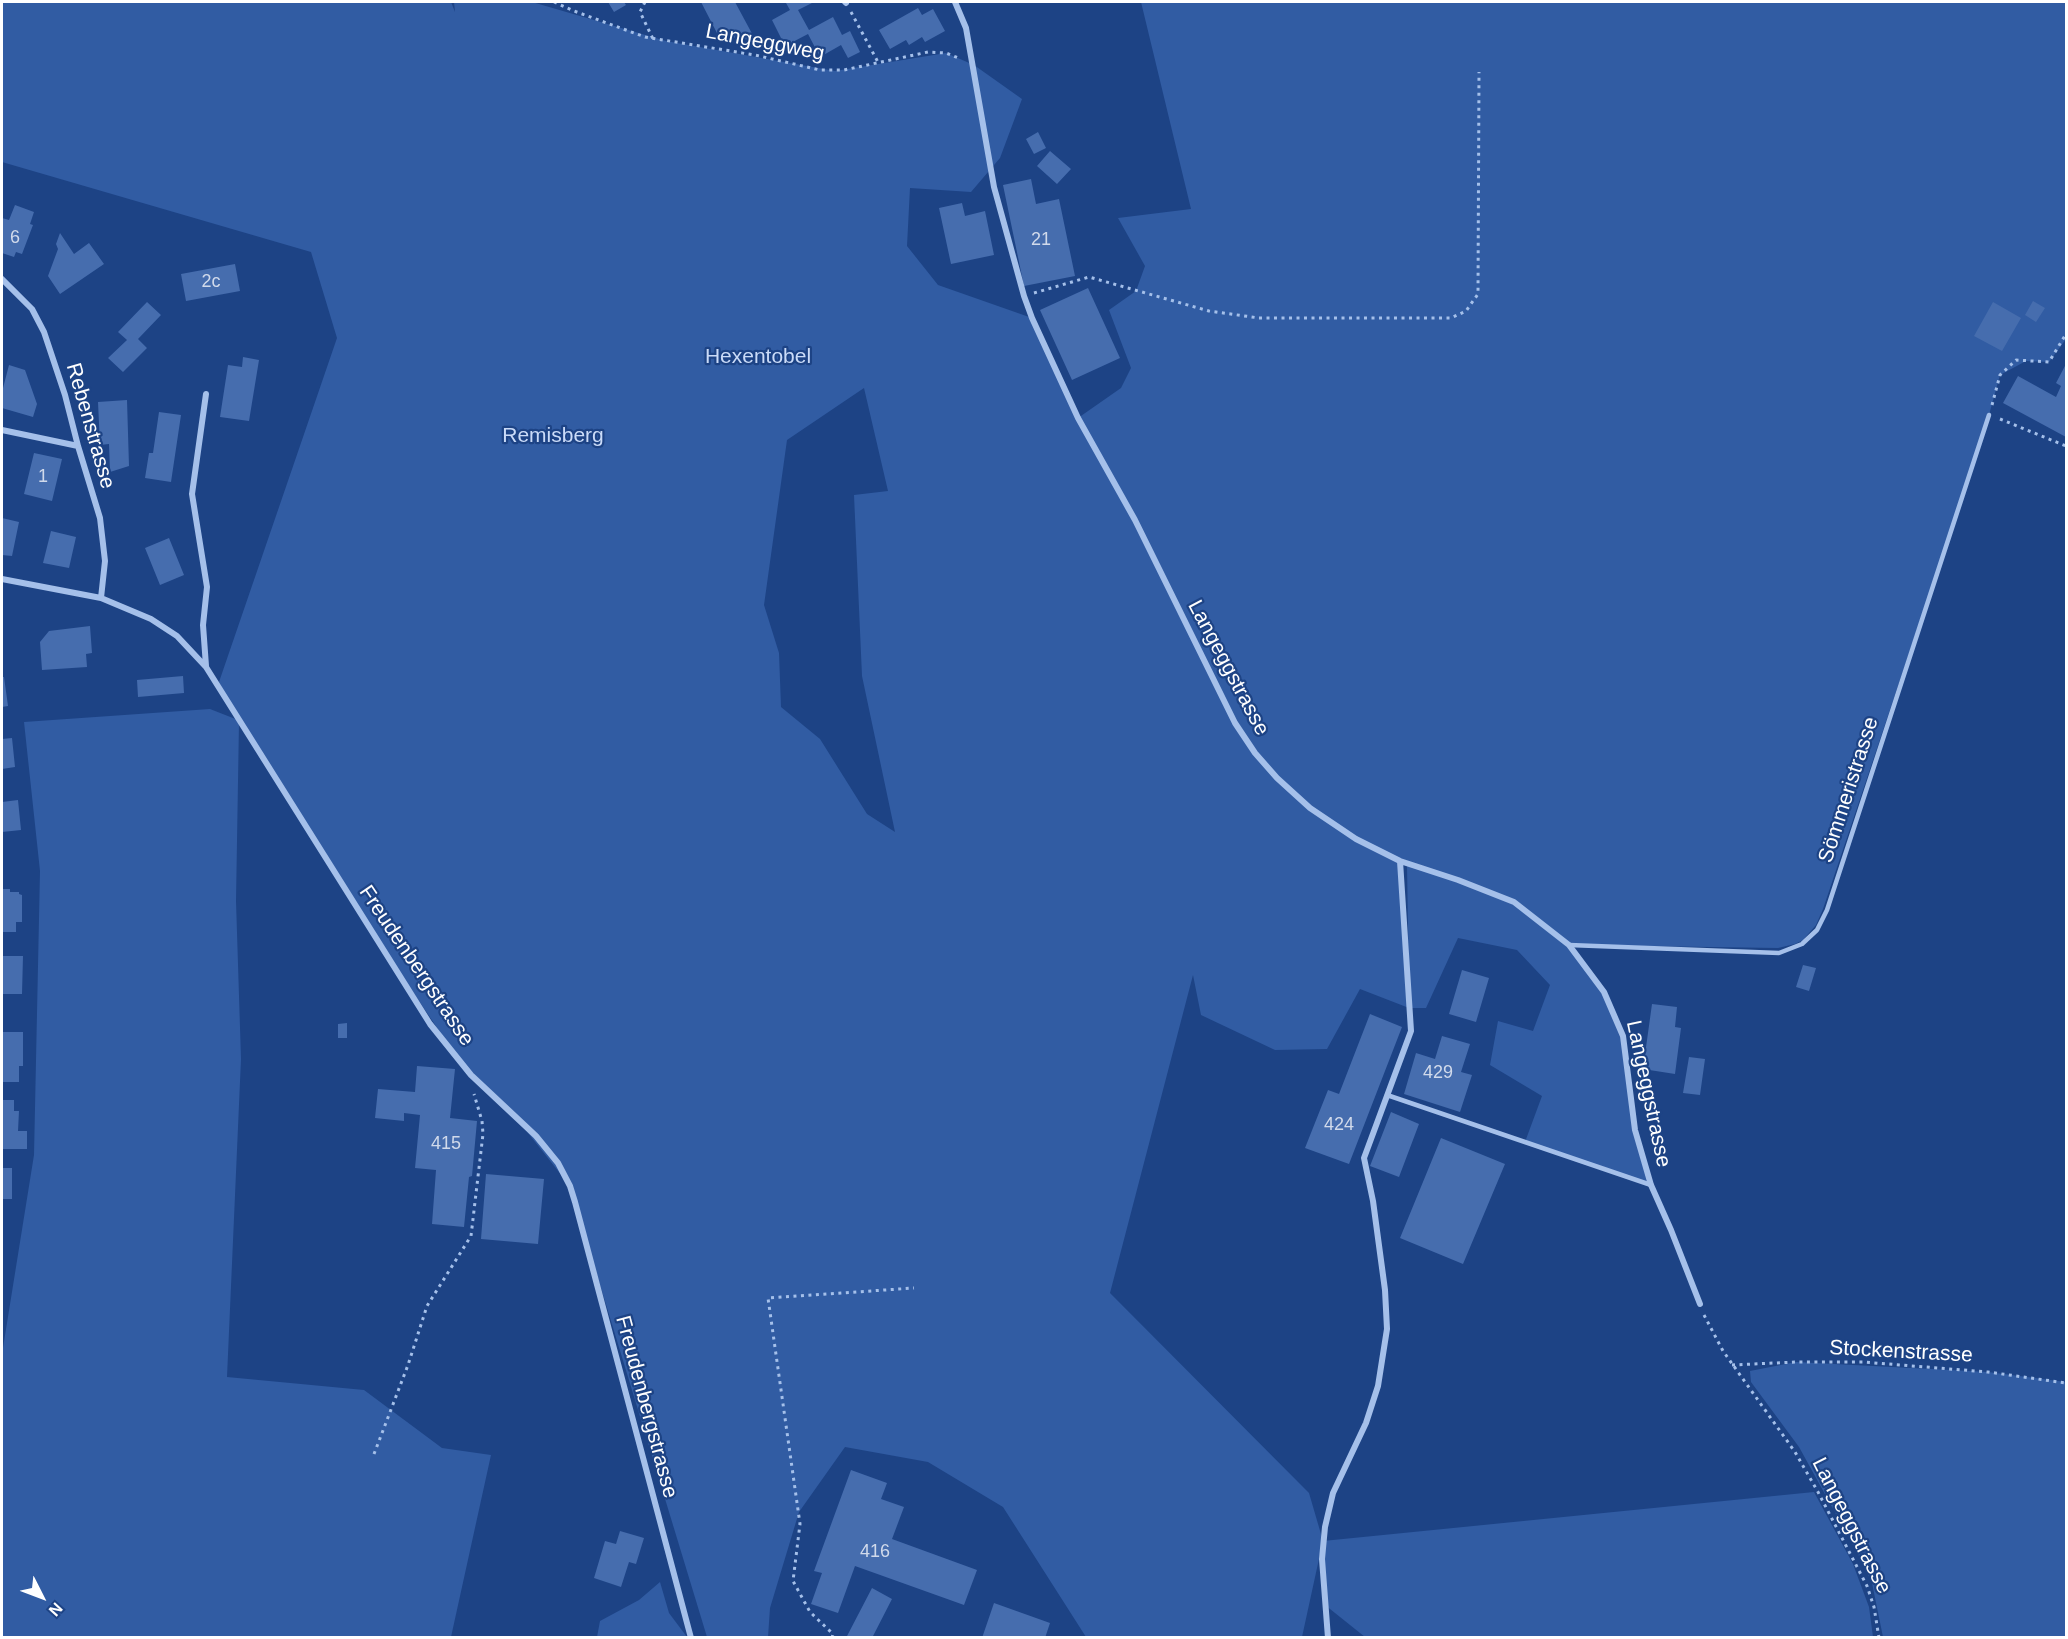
<!DOCTYPE html>
<html>
<head>
<meta charset="utf-8">
<style>
  body { margin:0 }
  #map { position:relative; width:2068px; height:1639px; overflow:hidden; background:#1d4385; font-family:Arial,sans-serif }
  canvas { display:block }
  .frame { position:absolute; inset:0; border:3px solid #fff; pointer-events:none }
  .north { position:absolute; left:12px; top:1567px; width:60px; height:60px; -webkit-text-stroke:4px #1d4385; paint-order:stroke; rotate:132deg; font-size:16px; font-weight:700; line-height:24px; text-align:center; color:#fff }
  .north::after { content:''; display:block; margin:auto; width:21px; height:27px; background:#fff; clip-path:polygon(50% 0,100% 100%,50% 72%,0 100%) }
</style>
</head>
<body>
<div id="map">
<canvas width="2068" height="1639"></canvas>
<div class="frame"></div>
<div class="north">N</div>
</div>
<script>
const ctx = document.querySelector('canvas').getContext('2d');
ctx.lineJoin = 'round';
function paint(path, color) {
  ctx.fillStyle = color;
  ctx.fill(path, 'evenodd');
}
function toPath(rows) {
  const path = new Path2D();
  for (const r of rows) {
    path.moveTo(r[0], r[1]);
    for (let i = 2; i < r.length; i += 2) path.lineTo(r[i], r[i + 1]);
  }
  return path;
}
function strokePath(path, color, width, dash) {
  ctx.strokeStyle = color;
  ctx.lineWidth = width;
  ctx.lineCap = dash ? 'butt' : 'round';
  ctx.setLineDash(dash || []);
  ctx.stroke(path);
}
function write(font, color, halo, rows, align = 'center') {
  ctx.font = font + ' Arial,sans-serif';
  ctx.lineWidth = 4.5;
  ctx.setLineDash([]);
  ctx.textBaseline = 'middle';
  ctx.strokeStyle = halo;
  ctx.fillStyle = color;
  for (const [text, x, y, turn = 0] of rows) {
    ctx.save();
    ctx.translate(x, y);
    ctx.rotate((+turn || 0) * Math.PI / 180);
    ctx.textAlign = isNaN(turn) ? turn : align;
    if (halo) ctx.strokeText(text, 0, 0);
    ctx.fillText(text, 0, 0);
    ctx.restore();
  }
}
const green = toPath([
  [2,2,451,2,455,12,454,2,532,2,666,41,835,71,946,53,974,65,1022,99,1000,158,971,192,910,188,907,246,938,285,1032,318,1078,418,1121,388,1131,368,1109,310,1136,291,1145,266,1118,218,1191,209,1141,2,2066,2,2066,339,2049,362,2026,361,2000,375,1989,415,1823,909,1816,925,1803,940,1795,944,1778,948,1570,945,1604,992,1623,1036,1635,1130,1651,1185,1525,1142,1542,1096,1490,1065,1498,1021,1533,1031,1550,985,1517,950,1458,938,1426,1008,1409,1008,1360,989,1327,1049,1275,1050,1201,1015,1193,975,1110,1293,1309,1493,1323,1541,1814,1492,1853,1564,1869,1607,1873,1637,1365,1637,1325,1605,1322,1545,1302,1637,1086,1637,1003,1507,928,1462,845,1447,799,1512,770,1608,768,1637,707,1637,570,1186,513,1114,460,1062,368,925,239,722,236,901,241,1059,227,1377,364,1390,442,1448,491,1455,451,1637,2,1638,2,1354,34,1155,40,871,24,722,210,709,238,720,219,682,337,338,311,252,2,162],
  [864,388,888,491,854,495,862,676,895,832,867,814,820,739,781,707,779,653,764,605,787,440],
  [1401,862,1407,864,1409,989],
  [1796,1362,1988,1372,2066,1382,2066,1637,1883,1637,1872,1583,1859,1556,1799,1447,1751,1382,1750,1371],
  [660,1582,669,1613,687,1637,597,1637,600,1621,639,1600]
]);
const building = toPath([
  [608,2,624,2,626,5,614,12],
  [701,2,735,2,756,41,718,35],
  [790,2,811,2,812,3,798,10,809,30,833,17,842,35,850,31,860,52,848,58,841,45,820,57,808,34,785,46,772,20,790,10,786,3],
  [918,8,922,15,933,9,945,31,925,42,922,37,909,45,906,40,890,49,879,30],
  [1038,132,1046,148,1034,154,1026,139],
  [1050,151,1071,169,1057,184,1037,166],
  [1031,179,1036,204,1059,199,1075,276,1024,286,1003,185],
  [962,203,965,216,985,211,994,255,951,264,939,208],
  [15,205,34,212,30,224,33,225,22,254,16,252,14,257,2,253,2,218,9,220],
  [60,233,74,254,89,243,104,264,60,294,48,276,58,249,56,244],
  [235,264,240,291,186,301,181,274],
  [1088,288,1120,358,1072,380,1040,310],
  [2033,301,2045,308,2036,322,2025,315],
  [147,302,161,315,138,339,147,348,123,372,108,358,127,340,118,332],
  [1993,302,2021,318,2002,351,1974,336],
  [243,357,259,360,249,421,220,417,228,365,242,367],
  [2066,364,2066,437,2003,403,2018,376,2056,397,2061,386,2056,383],
  [9,365,25,370,37,404,33,417,2,408,2,392],
  [127,400,129,466,110,472,109,444,100,445,98,402],
  [159,412,181,415,171,482,145,478,149,453,153,453],
  [34,453,62,459,52,501,24,494],
  [2,518,19,522,12,556,2,555],
  [51,531,76,537,69,568,43,563],
  [169,538,184,575,160,585,145,548],
  [90,626,92,653,86,654,87,667,42,670,40,642,49,631],
  [183,676,184,693,138,697,137,680],
  [2,677,4,677,8,706,2,707],
  [12,738,15,767,2,769,2,739],
  [18,800,21,830,2,832,2,802],
  [2,889,10,889,10,892,19,892,19,894,22,895,22,922,16,922,16,932,2,932],
  [2,956,23,956,22,994,2,994],
  [1803,965,1816,968,1809,991,1796,987],
  [1462,970,1489,978,1476,1022,1449,1014],
  [1652,1004,1677,1007,1675,1027,1681,1028,1675,1074,1643,1069],
  [1370,1014,1402,1027,1349,1164,1305,1148,1328,1090,1339,1094],
  [347,1023,347,1038,338,1038,338,1024],
  [2,1032,23,1032,23,1066,19,1066,19,1082,2,1082],
  [1442,1036,1470,1044,1461,1072,1472,1075,1460,1112,1404,1094,1416,1053,1435,1059],
  [1689,1057,1705,1059,1700,1095,1683,1093],
  [417,1066,455,1069,450,1118,477,1121,472,1176,469,1177,464,1227,432,1224,436,1170,415,1168,420,1115,404,1113,404,1121,375,1118,378,1089,415,1092],
  [2,1100,14,1100,14,1111,19,1111,18,1131,27,1131,27,1149,2,1149],
  [1391,1112,1419,1124,1399,1177,1370,1166],
  [1441,1138,1505,1164,1463,1264,1400,1238],
  [2,1168,12,1168,12,1199,2,1199],
  [486,1174,544,1179,538,1244,481,1239],
  [851,1470,887,1483,881,1499,904,1507,892,1539,977,1570,964,1605,855,1566,838,1613,811,1604,822,1573,814,1571],
  [620,1531,644,1538,636,1564,629,1562,621,1587,594,1578,605,1541,616,1544],
  [872,1588,892,1599,872,1638,846,1638],
  [994,1603,1050,1623,1045,1638,982,1638]
]);
const path = toPath([
  [554,2,574,11,645,37,755,55,820,70,844,70,928,52,946,53,961,59],
  [645,2,640,12,653,39],
  [851,12,879,64],
  [1034,293,1089,277,1209,311,1259,318,1451,318,1466,311,1478,294,1479,72],
  [1992,405,2000,375,2016,360,2049,362,2066,334],
  [2000,419,2066,446],
  [1704,1315,1723,1351,1795,1452,1818,1492,1867,1586,1874,1607,1879,1638],
  [1732,1365,1796,1362,1863,1362,1988,1372,2066,1383],
  [374,1454,408,1365,427,1306,471,1236,483,1134,482,1121,474,1094],
  [832,1638,833,1634,810,1612,793,1581,800,1524,768,1298,914,1288]
]);
const lane = toPath([
  [1569,945,1779,953,1802,944,1817,930,1827,910,1989,415],
  [1387,1095,1651,1185]
]);
const street = toPath([
  [845,2,846,3],
  [955,2,966,28,994,187,1024,296,1032,318,1078,418,1135,520,1235,723,1255,753,1277,778,1310,808,1356,839,1400,861,1458,880,1514,902,1569,945,1604,992,1623,1036,1635,1130,1651,1185,1671,1230,1700,1304],
  [2,279,32,309,44,332,65,395,78,446,100,518,105,561,101,598],
  [206,394,192,494,207,587,203,625,206,666],
  [2,430,78,446],
  [2,579,101,598,151,619,177,636,206,667,430,1024,471,1075,536,1136,558,1163,570,1186,575,1202,691,1638],
  [1328,1638,1322,1559,1325,1527,1333,1493,1366,1423,1378,1386,1387,1329,1385,1290,1373,1201,1364,1158,1411,1031,1400,861]
]);
const numberNames = [
  ["6",15,238],
  ["21",1041,240],
  ["2c",211,282],
  ["1",43,477],
  ["429",1438,1073],
  ["424",1339,1125],
  ["415",446,1144],
  ["416",875,1552]
];
const streetNames = [
  ["Langeggweg",765,43,11],
  ["Rebenstrasse",90,426,74],
  ["Langeggstrasse",1228,668,62],
  ["Sömmeristrasse",1849,790,-72],
  ["Freudenbergstrasse",416,966,56],
  ["Langeggstrasse",1648,1094,78],
  ["Stockenstrasse",1901,1352,3],
  ["Freudenbergstrasse",646,1407,75],
  ["Langeggstrasse",1851,1526,63]
];
const parkNames = [
  ["Hexentobel",758,357],
  ["Remisberg",553,436]
];
paint(green, '#315ca3');
paint(building, '#466dae');
strokePath(path, '#a5c0ea', 3, [3, 4.5]);
strokePath(lane, '#a5c0ea', 4.5);
strokePath(street, '#a5c0ea', 6);
write('18px', '#d1daeb', null, numberNames);
write('21px', '#fff', '#1d4385', streetNames);
write('21px', '#cadbf8', '#1d4385', parkNames);
</script>
</body>
</html>
